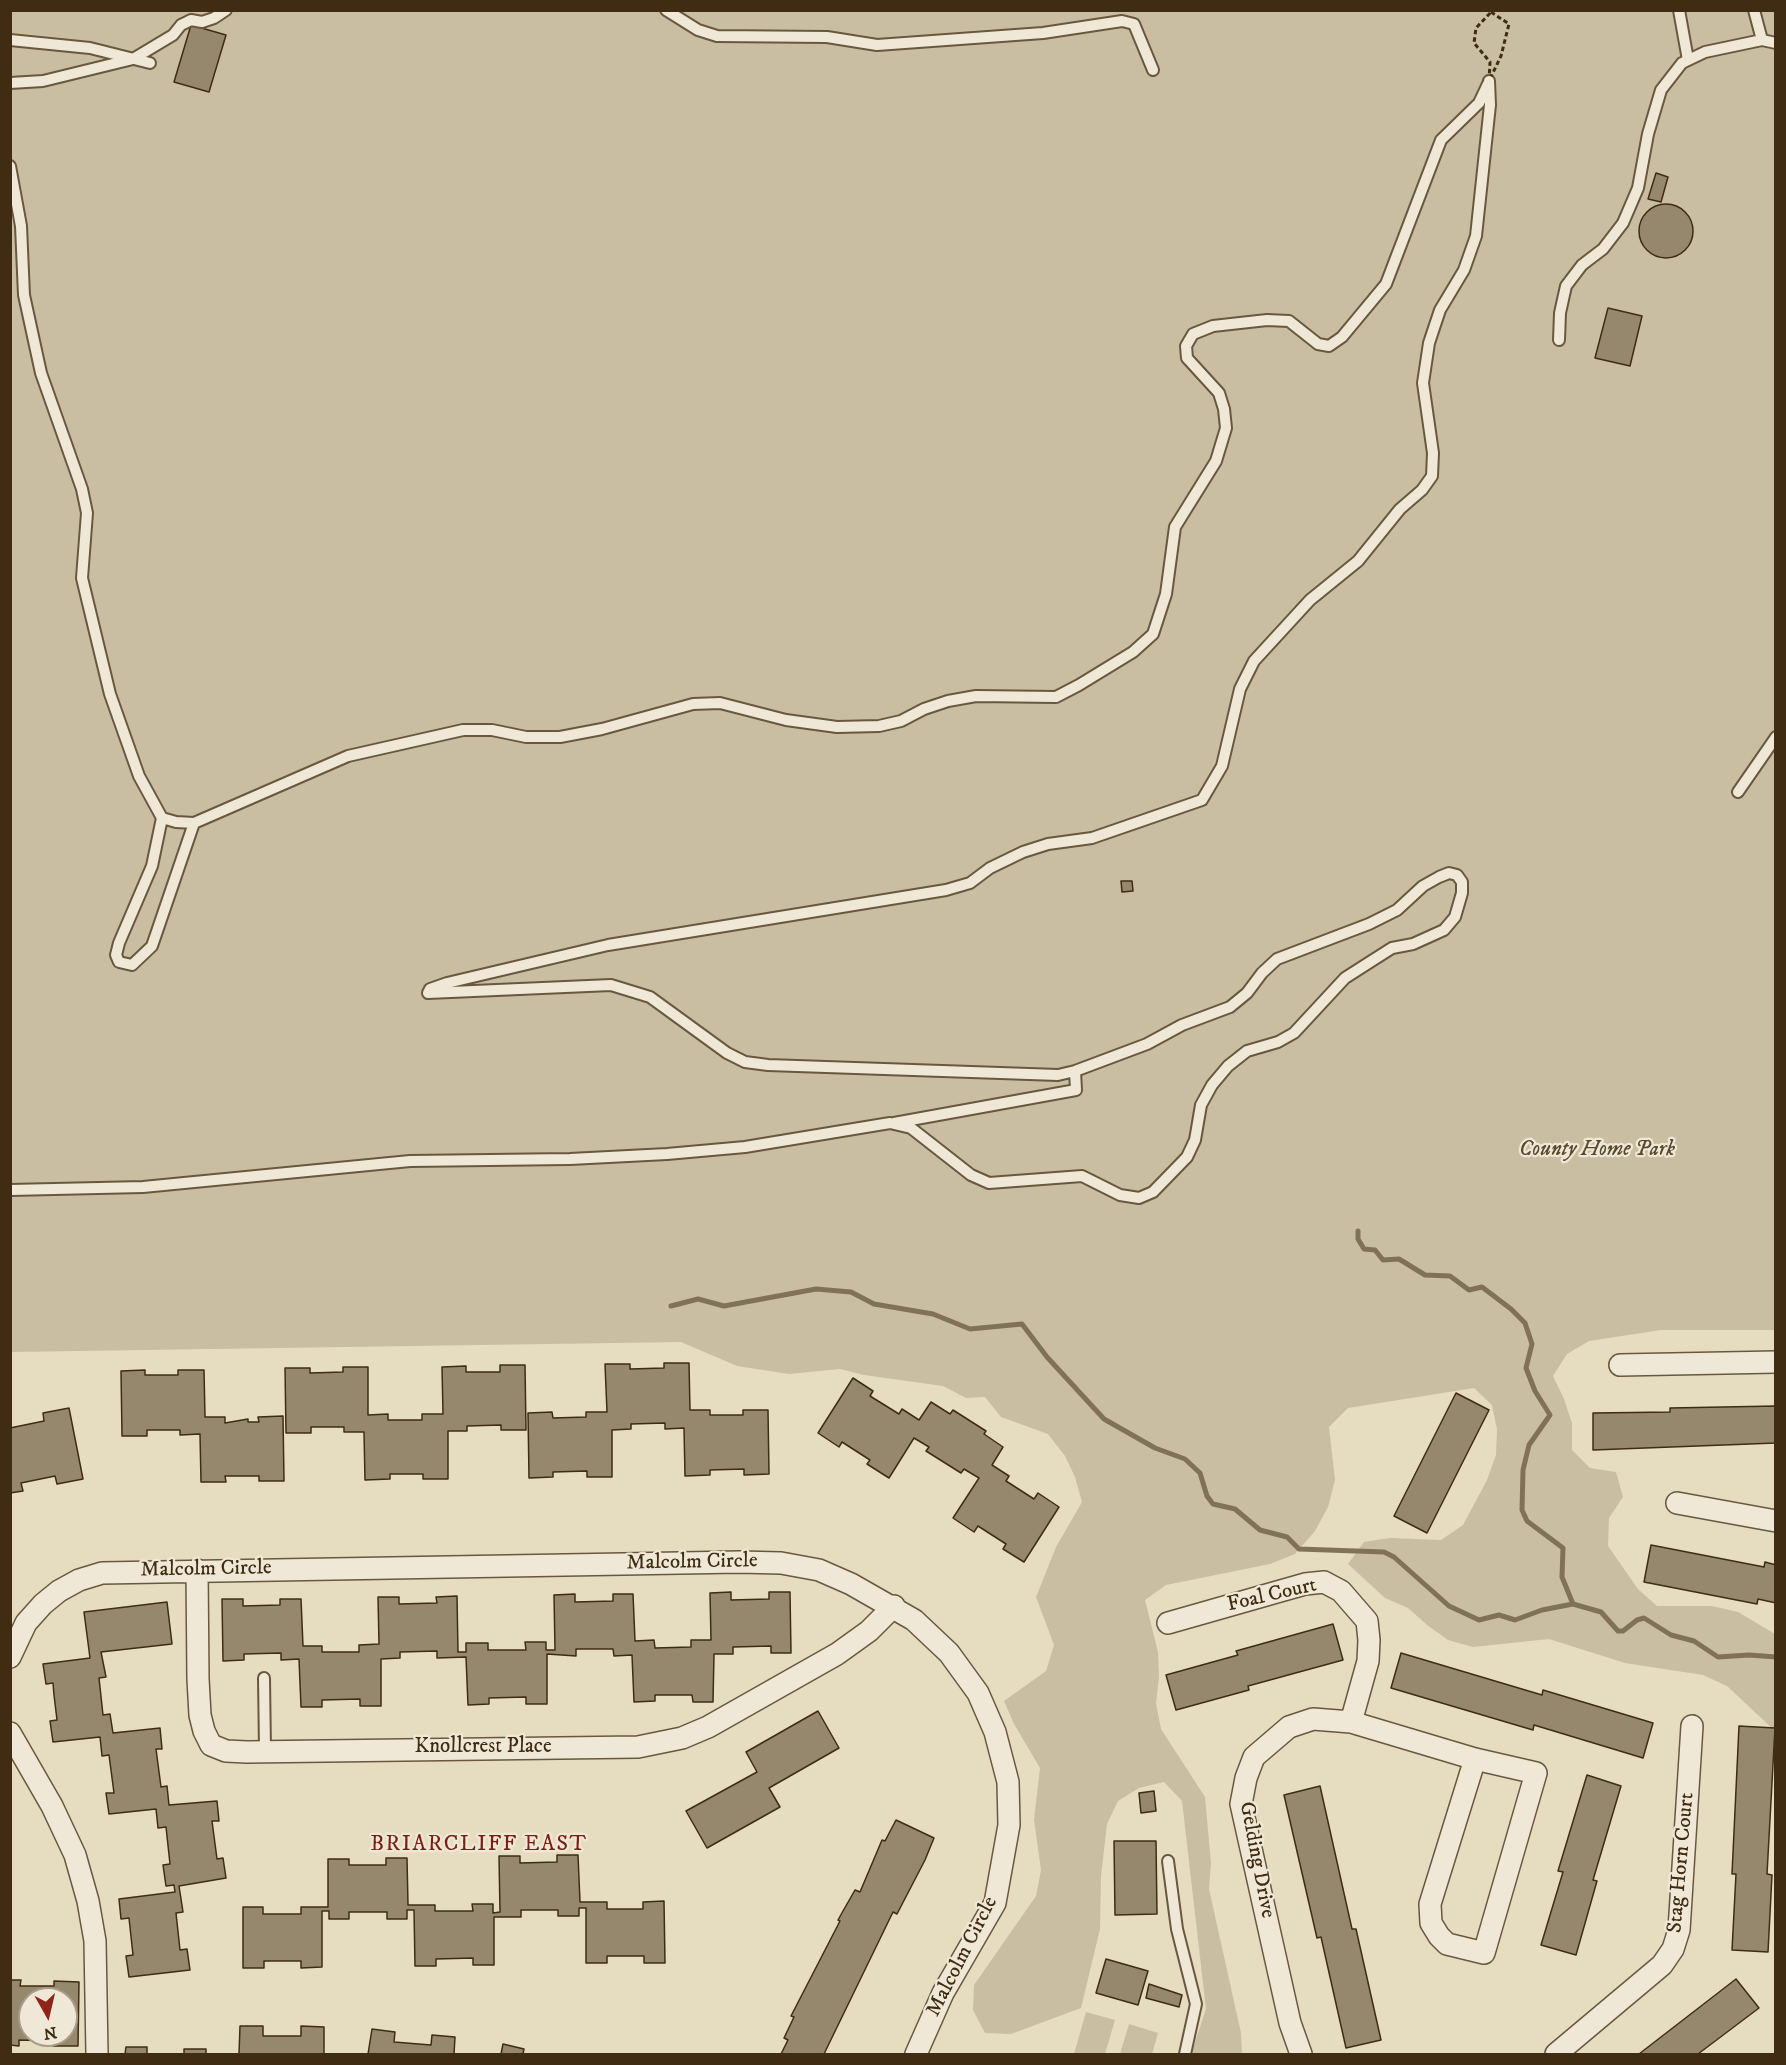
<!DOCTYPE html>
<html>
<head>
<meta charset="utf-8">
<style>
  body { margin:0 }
  #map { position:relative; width:1786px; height:2065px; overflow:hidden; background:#e6dcc0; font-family:"IM FELL DW Pica",serif }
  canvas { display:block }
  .frame { position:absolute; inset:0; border:12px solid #3f2c12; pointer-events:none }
  .north { position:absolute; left:18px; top:1987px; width:60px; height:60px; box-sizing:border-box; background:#efe8d6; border:2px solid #a99d88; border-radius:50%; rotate:172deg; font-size:16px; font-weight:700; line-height:24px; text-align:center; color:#3f2c12 }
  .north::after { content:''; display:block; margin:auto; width:21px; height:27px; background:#8f2418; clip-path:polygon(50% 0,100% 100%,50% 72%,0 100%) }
</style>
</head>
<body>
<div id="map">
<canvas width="1786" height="2065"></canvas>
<div class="frame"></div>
<div class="north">N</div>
</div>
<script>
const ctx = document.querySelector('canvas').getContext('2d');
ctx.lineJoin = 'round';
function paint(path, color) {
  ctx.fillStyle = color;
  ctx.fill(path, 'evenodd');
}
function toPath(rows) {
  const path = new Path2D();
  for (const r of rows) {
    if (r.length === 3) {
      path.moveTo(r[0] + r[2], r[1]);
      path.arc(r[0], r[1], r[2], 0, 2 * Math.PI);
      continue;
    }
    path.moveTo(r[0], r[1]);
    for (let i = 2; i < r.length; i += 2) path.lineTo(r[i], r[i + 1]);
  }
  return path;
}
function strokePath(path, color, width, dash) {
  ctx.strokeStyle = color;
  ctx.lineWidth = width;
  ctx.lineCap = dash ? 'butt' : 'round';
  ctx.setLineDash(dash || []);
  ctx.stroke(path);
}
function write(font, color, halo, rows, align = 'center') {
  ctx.font = font + ' "IM FELL DW Pica",serif';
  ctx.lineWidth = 4.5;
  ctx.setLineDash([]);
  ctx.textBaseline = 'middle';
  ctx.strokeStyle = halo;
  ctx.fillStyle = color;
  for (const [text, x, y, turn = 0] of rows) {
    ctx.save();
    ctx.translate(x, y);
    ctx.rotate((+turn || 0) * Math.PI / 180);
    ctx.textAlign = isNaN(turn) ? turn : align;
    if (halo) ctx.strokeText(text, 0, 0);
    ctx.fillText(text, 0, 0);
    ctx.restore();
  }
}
const green = toPath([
  [10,11,1775,11,1775,1330,1661,1330,1589,1341,1567,1354,1553,1376,1564,1399,1572,1423,1572,1450,1590,1468,1616,1472,1623,1497,1609,1518,1608,1546,1638,1589,1657,1606,1712,1606,1738,1612,1775,1634,1775,1731,1727,1686,1703,1675,1625,1663,1549,1639,1473,1647,1448,1640,1427,1625,1408,1608,1385,1598,1348,1564,1364,1542,1390,1538,1441,1540,1463,1525,1487,1480,1496,1455,1497,1429,1492,1405,1474,1388,1348,1408,1329,1427,1335,1480,1328,1507,1315,1531,1295,1554,1270,1564,1166,1585,1145,1600,1158,1652,1159,1677,1156,1703,1161,1729,1205,1797,1211,1863,1209,1889,1241,2033,1242,2054,1191,2054,1206,2009,1182,1801,1164,1782,1139,1788,1118,1801,1107,1824,1101,1876,1100,1929,1081,2008,1011,2034,985,2033,973,2010,974,1985,1036,1896,1041,1870,1034,1820,1040,1768,1014,1724,1004,1701,1046,1671,1054,1645,1036,1597,1056,1547,1082,1502,1075,1477,1065,1456,1048,1434,1001,1417,985,1397,966,1398,943,1386,864,1375,840,1369,789,1374,737,1366,681,1342,11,1352],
  [1086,2012,1115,2020,1105,2054,1074,2054],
  [1129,2024,1158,2033,1152,2054,1120,2054]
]);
const stream = toPath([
  [1358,1231,1358,1239,1364,1249,1375,1250,1383,1260,1399,1259,1425,1275,1450,1276,1469,1290,1482,1287,1511,1309,1525,1323,1532,1344,1526,1368,1535,1391,1550,1415,1529,1445,1523,1470,1522,1510,1527,1521,1563,1548,1562,1577,1573,1604],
  [671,1306,698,1299,724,1306,816,1289,851,1292,874,1304,933,1314,970,1329,1022,1324,1047,1357,1104,1419,1155,1448,1185,1459,1200,1473,1207,1496,1213,1504,1235,1509,1260,1530,1287,1537,1299,1549,1384,1552,1394,1557,1449,1606,1479,1620,1499,1615,1515,1620,1542,1610,1573,1604,1601,1612,1618,1631,1623,1631,1637,1620,1644,1618,1671,1635,1694,1641,1718,1657,1749,1655,1776,1657]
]);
const building = toPath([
  [191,25,226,35,209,92,174,82,191,25],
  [1656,173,1668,177,1661,202,1648,199,1656,173],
  [1666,231,27],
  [1608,308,1642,316,1630,366,1595,358,1608,308],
  [1121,881,1132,881,1133,891,1122,892,1121,881],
  [664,1363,689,1363,690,1410,710,1410,710,1415,743,1415,743,1410,768,1410,769,1474,744,1475,744,1469,710,1470,710,1475,685,1476,684,1428,665,1429,665,1423,631,1424,631,1429,612,1430,612,1477,587,1477,587,1471,553,1472,553,1477,529,1478,528,1413,552,1412,553,1418,586,1417,586,1412,607,1412,605,1364,630,1364,630,1369,664,1368,664,1363],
  [500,1365,525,1365,526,1430,501,1430,501,1425,467,1426,467,1431,448,1431,448,1479,423,1479,423,1474,390,1474,390,1479,365,1480,364,1432,344,1432,344,1427,311,1427,311,1433,286,1433,285,1368,310,1368,310,1373,343,1372,343,1367,368,1367,368,1415,388,1414,388,1420,422,1420,422,1414,443,1414,442,1367,466,1366,466,1372,500,1372,500,1365],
  [145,1370,145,1375,178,1375,178,1370,204,1370,205,1417,225,1417,225,1423,248,1419,248,1422,259,1422,258,1417,283,1416,284,1481,259,1481,259,1476,225,1476,226,1482,201,1482,200,1434,180,1435,180,1430,147,1430,147,1436,122,1436,121,1371,145,1370],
  [853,1378,873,1391,870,1396,899,1414,902,1409,919,1420,931,1402,950,1414,953,1410,986,1431,984,1434,1003,1447,992,1465,1009,1476,1006,1481,1034,1499,1038,1493,1059,1507,1024,1562,1003,1549,1006,1544,978,1526,974,1532,953,1518,979,1478,964,1469,961,1473,926,1451,929,1447,914,1438,889,1478,867,1464,870,1460,842,1442,839,1447,818,1433,853,1378],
  [1456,1393,1489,1410,1427,1533,1394,1516,1456,1393],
  [1776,1406,1776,1443,1593,1450,1593,1413,1670,1412,1670,1408,1776,1406],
  [69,1408,83,1479,57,1484,55,1476,21,1483,23,1491,10,1493,10,1428,44,1421,43,1413,69,1408],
  [1651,1545,1764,1567,1765,1562,1776,1565,1776,1603,1758,1599,1757,1604,1644,1582,1651,1545],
  [731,1592,731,1600,769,1599,769,1592,790,1592,791,1653,771,1653,771,1646,733,1647,733,1654,714,1654,713,1702,693,1702,692,1695,655,1695,655,1701,634,1702,632,1655,614,1656,613,1649,576,1649,576,1656,547,1654,547,1704,526,1704,526,1697,489,1698,489,1704,468,1705,466,1657,437,1658,437,1651,400,1652,400,1658,381,1659,381,1706,360,1706,360,1699,322,1700,322,1707,301,1707,299,1659,281,1660,281,1653,244,1654,244,1660,223,1661,222,1599,243,1599,243,1606,280,1605,280,1599,301,1599,303,1646,322,1646,322,1652,359,1652,359,1645,379,1644,378,1597,399,1597,399,1604,437,1603,436,1597,457,1596,458,1652,466,1652,466,1643,488,1643,488,1650,526,1650,525,1642,546,1642,546,1650,555,1650,554,1595,575,1594,575,1602,613,1601,613,1594,633,1594,635,1641,654,1640,655,1648,691,1647,691,1640,711,1640,710,1593,731,1592],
  [167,1602,172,1644,101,1652,106,1677,99,1678,103,1715,110,1714,113,1733,160,1728,162,1749,156,1749,161,1787,167,1786,169,1805,217,1801,219,1821,212,1821,217,1859,223,1858,226,1878,179,1886,183,1912,176,1913,180,1950,187,1949,190,1970,129,1977,126,1956,133,1955,129,1918,121,1919,119,1899,175,1892,174,1885,166,1886,163,1865,170,1864,166,1827,158,1828,156,1809,109,1814,106,1793,114,1793,109,1755,102,1756,100,1737,53,1742,50,1721,57,1720,54,1695,53,1683,46,1684,43,1664,90,1658,84,1612,167,1602],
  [1333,1624,1343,1660,1248,1686,1249,1690,1176,1710,1166,1675,1238,1655,1236,1651,1333,1624],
  [1401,1653,1542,1695,1543,1690,1653,1723,1643,1758,1534,1725,1533,1730,1391,1688,1401,1653],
  [818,1711,839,1748,769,1788,780,1807,707,1848,686,1811,757,1772,746,1752,818,1711],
  [1739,1726,1775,1728,1767,1874,1772,1875,1768,1952,1732,1950,1736,1874,1732,1874,1739,1726],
  [1587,1775,1621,1786,1593,1880,1597,1881,1576,1955,1541,1945,1563,1872,1558,1871,1587,1775],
  [1320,1786,1352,1929,1356,1929,1381,2040,1346,2048,1321,1937,1317,1938,1284,1795,1320,1786],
  [1154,1791,1156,1811,1141,1813,1139,1793,1154,1791],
  [896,1820,934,1838,925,1860,897,1914,893,1912,824,2054,781,2054,788,2040,784,2038,794,2017,791,2016,840,1921,838,1920,843,1911,855,1890,860,1892,882,1840,885,1841,896,1820],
  [1114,1841,1156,1841,1157,1914,1115,1915,1114,1841],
  [557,1855,578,1855,580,1902,607,1902,607,1909,643,1909,643,1902,664,1901,665,1963,644,1963,644,1956,607,1956,607,1963,586,1963,586,1908,579,1908,579,1916,558,1916,558,1910,521,1910,521,1917,494,1917,494,1965,473,1965,473,1958,436,1959,436,1966,415,1966,414,1910,407,1910,407,1919,387,1919,387,1912,349,1912,349,1919,329,1919,329,1911,322,1911,322,1967,301,1968,301,1961,264,1961,264,1968,243,1968,243,1907,263,1907,263,1914,301,1914,301,1907,328,1907,328,1859,349,1859,349,1865,386,1865,386,1858,407,1858,408,1905,435,1905,435,1911,473,1911,472,1904,493,1904,493,1913,500,1912,499,1856,520,1856,520,1863,557,1862,557,1855],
  [1106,1959,1148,1971,1138,2005,1096,1993,1106,1959],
  [1736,1979,1759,2008,1698,2054,1639,2054,1736,1979],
  [10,1980,21,1980,20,1986,54,1986,54,1981,79,1982,78,2046,53,2046,53,2041,19,2040,19,2046,10,2045,10,1980],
  [30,1999,66,1999,66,2035,30,2035,30,1999],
  [1149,1984,1182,1995,1179,2007,1146,1998,1149,1984],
  [240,2026,263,2026,263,2036,301,2036,301,2026,324,2027,324,2054,239,2054,240,2026],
  [372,2029,395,2032,394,2042,431,2045,432,2035,455,2037,454,2054,368,2054,372,2029],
  [503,2044,524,2049,523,2054,501,2054,503,2044],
  [126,2047,147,2047,147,2054,125,2054,126,2047],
  [184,2049,206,2049,206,2054,184,2054,184,2049]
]);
const path = toPath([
  [1491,12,1509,24,1501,56,1489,81,1490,62,1474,43,1476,28,1491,12]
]);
const service = toPath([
  [666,10,698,30,717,36,827,37,877,45,1043,33,1122,21,1134,24,1153,70],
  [1679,10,1688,60],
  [1754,10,1762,40],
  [10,40,90,48,150,63],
  [10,83,43,81,133,59,173,35,181,25,191,20,202,22,214,18,226,10],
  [10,166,21,226,24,295,41,373,82,489,87,513,82,578,110,694,139,776,162,818,176,822,194,823,348,756,463,730,492,730,526,737,560,737,602,729,693,704,720,703,786,720,837,727,879,726,901,721,924,709,948,701,976,696,1056,697,1079,685,1133,652,1153,634,1166,594,1175,527,1216,461,1226,428,1224,409,1219,393,1187,358,1186,346,1193,334,1213,326,1267,320,1289,321,1318,344,1329,346,1342,337,1386,284,1441,140,1479,103,1488,84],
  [1559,340,1560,313,1566,286,1582,265,1603,249,1623,223,1638,188,1648,134,1661,90,1682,63,1705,52,1762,40,1776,43],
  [1738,792,1776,737],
  [162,818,152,866,119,943,116,955,119,962,132,965,152,946,194,823],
  [894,1123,1076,1090,1075,1071],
  [10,1190,143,1187,410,1161,570,1159,667,1154,745,1147,890,1123,911,1128,971,1175,989,1183,1082,1176,1120,1195,1139,1198,1153,1192,1187,1157,1195,1140,1201,1105,1212,1085,1228,1066,1247,1051,1278,1042,1294,1033,1345,978,1370,962,1392,948,1413,944,1444,930,1455,917,1462,893,1462,882,1457,875,1449,873,1439,877,1423,886,1397,910,1369,924,1277,959,1262,973,1247,993,1230,1007,1182,1025,1147,1044,1075,1071,1058,1075,768,1065,745,1062,727,1053,650,997,611,985,428,993,430,989,447,983,608,945,946,890,970,883,990,868,1023,852,1048,844,1092,838,1202,800,1222,766,1240,689,1254,661,1310,600,1358,561,1400,509,1422,490,1432,476,1433,453,1423,383,1429,343,1440,310,1464,270,1476,236,1490,105,1489,81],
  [264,1678,265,1750],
  [1168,1861,1177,1929,1196,2004,1185,2054]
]);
const minor = toPath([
  [1620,1365,1776,1362],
  [1677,1503,1776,1521],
  [197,1570,198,1679,200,1715,204,1731,211,1745,226,1751,247,1752,638,1747,682,1738,708,1727,837,1654,869,1631,894,1606],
  [1168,1623,1305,1584,1324,1582,1341,1591,1367,1621,1369,1640,1368,1661,1351,1722],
  [10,1657,26,1623,43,1604,59,1591,79,1580,102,1573,739,1562,781,1563,819,1570,851,1584,914,1620,949,1653,978,1693,995,1732,1008,1782,1009,1825,995,1903,943,1993,916,2054],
  [10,1733,52,1806,75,1855,88,1901,95,1941,97,2054],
  [1301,2054,1290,2023,1241,1804,1246,1778,1254,1757,1289,1727,1313,1719,1351,1722,1475,1759,1536,1773,1484,1953,1447,1944,1439,1936,1431,1923,1430,1904,1475,1759],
  [1556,2054,1662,1965,1673,1949,1679,1930,1692,1726]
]);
const parkNames = [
  ["County Home Park",1597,1151]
];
const streetNames = [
  ["Malcolm Circle",692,1563,-1],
  ["Malcolm Circle",206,1570,-1],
  ["Foal Court",1272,1596,-13],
  ["Knollcrest Place",483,1748],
  ["Gelding Drive",1256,1860,79],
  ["Stag Horn Court",1682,1863,-85],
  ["Malcolm Circle",963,1957,-63]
];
const neighbourhoodNames = [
  ["BRIARCLIFF EAST",479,1845]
];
paint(green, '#cabea2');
strokePath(stream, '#817257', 5);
paint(building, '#96886c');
strokePath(building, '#3f2c12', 1.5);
strokePath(service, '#69583e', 14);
strokePath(minor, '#69583e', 24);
strokePath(path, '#3f2c12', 3, [4.5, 3]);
strokePath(service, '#efe8d6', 10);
strokePath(minor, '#efe8d6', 21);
write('italic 21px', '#5b492f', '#efe8d6', parkNames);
write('21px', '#3f2c12', '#efe8d6', streetNames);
ctx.letterSpacing = '1.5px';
write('22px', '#7a1f14', '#efe8d6', neighbourhoodNames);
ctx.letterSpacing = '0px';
</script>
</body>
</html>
